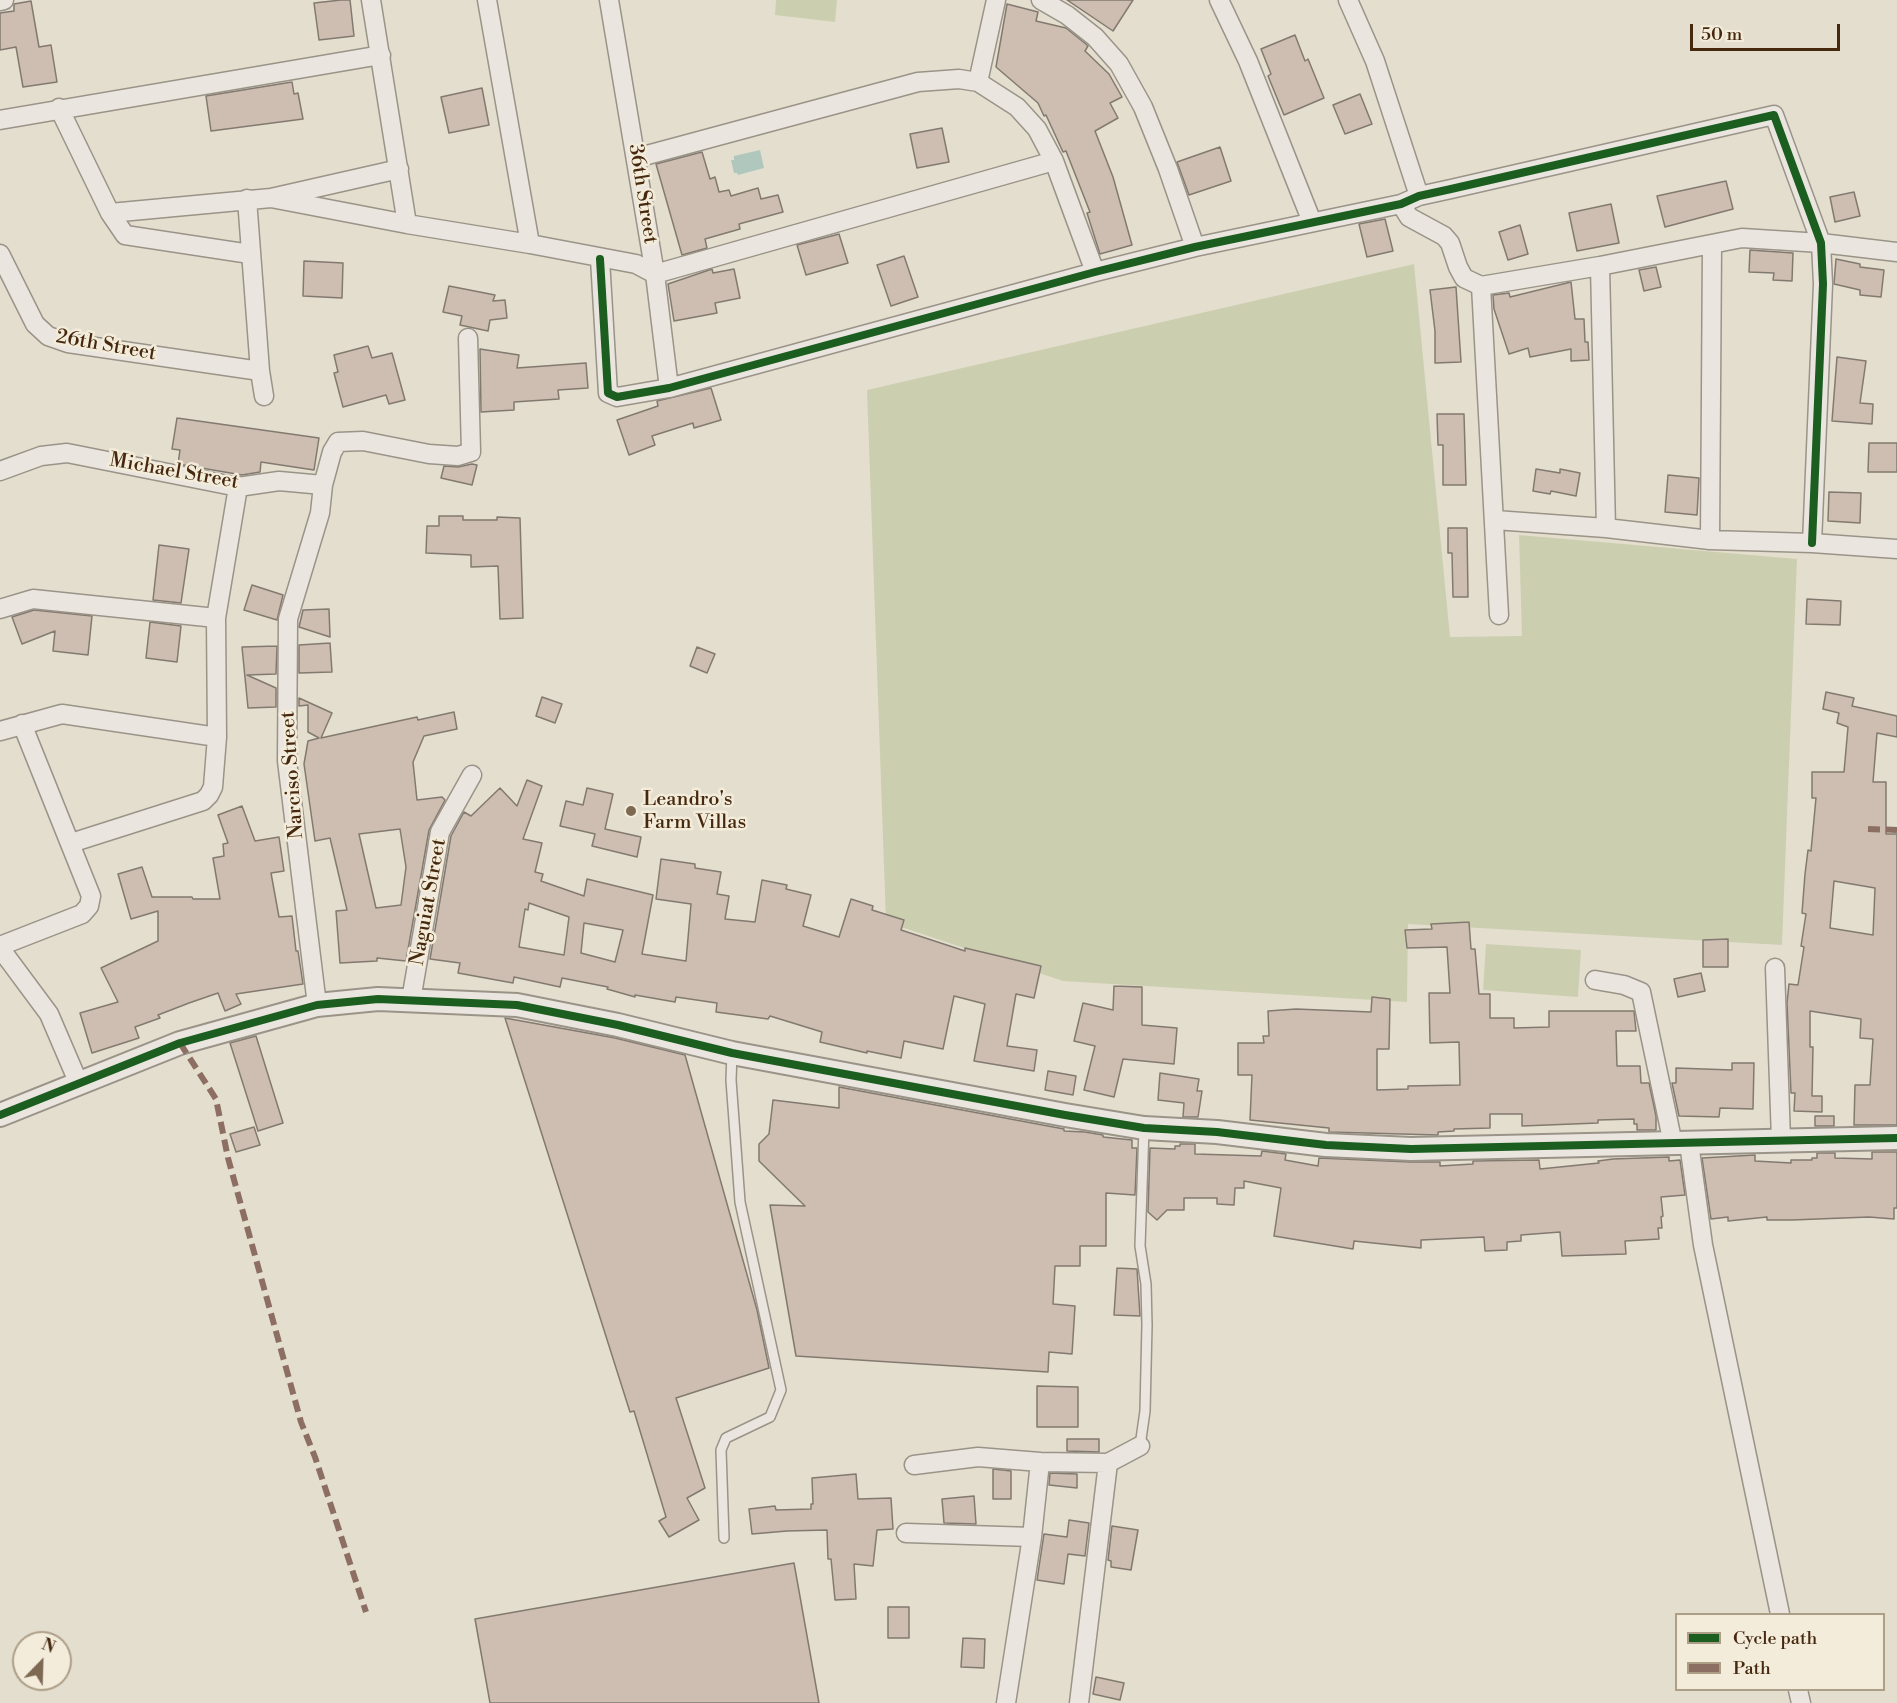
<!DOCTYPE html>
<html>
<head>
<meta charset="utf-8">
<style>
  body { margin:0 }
  #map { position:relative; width:1897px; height:1703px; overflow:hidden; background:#e4decf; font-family:"Libre Bodoni",serif }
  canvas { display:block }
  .legend { position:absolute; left:1675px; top:1613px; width:210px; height:78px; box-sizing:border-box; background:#f3ecda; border:2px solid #ad9e88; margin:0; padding:8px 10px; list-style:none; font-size:18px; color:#45280e }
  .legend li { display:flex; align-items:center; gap:12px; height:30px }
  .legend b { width:30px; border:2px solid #ad9e88 }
  .north { position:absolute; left:12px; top:1631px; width:60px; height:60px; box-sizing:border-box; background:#f3ecda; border:2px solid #ad9e88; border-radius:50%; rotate:23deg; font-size:16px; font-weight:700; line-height:24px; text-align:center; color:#45280e }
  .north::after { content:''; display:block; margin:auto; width:21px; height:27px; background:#7d6852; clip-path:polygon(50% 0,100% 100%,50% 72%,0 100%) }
  .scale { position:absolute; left:1690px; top:24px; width:150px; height:27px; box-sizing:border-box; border:3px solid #45280e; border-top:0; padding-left:8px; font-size:18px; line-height:21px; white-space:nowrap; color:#45280e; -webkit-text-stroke:4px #f3ecda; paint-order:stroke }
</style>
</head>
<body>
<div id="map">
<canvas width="1897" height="1703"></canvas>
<ul class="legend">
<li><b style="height:8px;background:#1b5e20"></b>Cycle path</li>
<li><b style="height:8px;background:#8d6e63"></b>Path</li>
</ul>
<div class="north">N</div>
<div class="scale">50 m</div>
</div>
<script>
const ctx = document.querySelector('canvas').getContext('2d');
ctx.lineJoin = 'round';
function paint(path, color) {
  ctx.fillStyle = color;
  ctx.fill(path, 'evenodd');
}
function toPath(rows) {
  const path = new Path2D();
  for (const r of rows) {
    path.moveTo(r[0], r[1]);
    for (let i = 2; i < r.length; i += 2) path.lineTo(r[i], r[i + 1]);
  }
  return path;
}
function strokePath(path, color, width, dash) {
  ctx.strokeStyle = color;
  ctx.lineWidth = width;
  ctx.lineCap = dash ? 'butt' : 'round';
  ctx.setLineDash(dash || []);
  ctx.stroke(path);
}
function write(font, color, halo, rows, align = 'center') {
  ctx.font = font + ' "Libre Bodoni",serif';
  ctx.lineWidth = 5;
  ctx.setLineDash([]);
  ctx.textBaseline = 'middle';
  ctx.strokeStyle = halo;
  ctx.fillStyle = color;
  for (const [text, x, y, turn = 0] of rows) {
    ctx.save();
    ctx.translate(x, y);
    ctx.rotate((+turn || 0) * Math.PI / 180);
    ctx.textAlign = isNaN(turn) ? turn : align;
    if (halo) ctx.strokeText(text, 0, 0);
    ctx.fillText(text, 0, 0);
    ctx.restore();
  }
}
const green = toPath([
  [776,0,837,0,835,22,775,15],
  [1414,264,1450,637,1522,636,1519,535,1797,559,1782,945,1408,924,1407,1002,1063,981,886,922,867,390],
  [1486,944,1581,950,1578,997,1483,990]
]);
const water = toPath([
  [760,150,764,168,738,175,737,173,734,173,731,160,734,160,734,156]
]);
const building = toPath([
  [341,0,350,0,354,36,319,40,314,3,341,0],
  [1067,0,1133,0,1113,31,1067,0],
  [31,1,39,47,51,45,57,82,23,87,16,47,0,50,0,13,14,11,14,4,31,1],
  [1007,4,1038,12,1036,21,1066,28,1087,45,1088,46,1085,51,1109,74,1122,97,1110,103,1118,118,1095,131,1113,177,1132,245,1100,254,1087,213,1090,212,1066,151,1063,152,1046,115,1044,116,1038,103,996,67,1007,4],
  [1295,35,1305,61,1308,59,1324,98,1284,115,1268,76,1271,74,1261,49,1295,35],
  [292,82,294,94,298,93,303,119,211,131,206,96,292,82],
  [482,88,489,125,449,133,441,97,482,88],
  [1360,94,1372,124,1345,134,1333,105,1360,94],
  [942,128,949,162,917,168,910,134,942,128],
  [1220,147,1231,181,1189,195,1177,162,1220,147],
  [702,152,710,179,715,177,719,192,729,190,731,196,758,188,761,199,778,195,783,212,739,224,740,229,705,239,707,248,682,255,656,164,702,152],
  [1726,181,1733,209,1665,227,1657,196,1726,181],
  [1854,192,1860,216,1835,222,1830,197,1854,192],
  [1611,204,1619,243,1577,251,1569,213,1611,204],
  [1385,219,1393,251,1367,257,1359,224,1385,219],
  [1520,225,1528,254,1508,260,1499,232,1520,225],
  [839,234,848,263,806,275,797,245,839,234],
  [1750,250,1793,253,1792,281,1773,280,1774,273,1749,272,1750,250],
  [904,256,918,297,891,306,877,265,904,256],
  [1836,259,1860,264,1860,267,1884,270,1881,297,1860,295,1860,290,1834,284,1836,259],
  [304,261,343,263,342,298,303,296,304,261],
  [1656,267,1661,287,1644,291,1639,270,1656,267],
  [712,269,713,273,734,269,740,298,715,303,717,313,674,321,668,284,712,269],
  [1571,282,1575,319,1584,319,1585,342,1588,342,1589,360,1571,361,1571,349,1530,357,1528,348,1509,354,1494,309,1493,295,1509,293,1510,297,1571,282],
  [449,286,495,295,493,301,505,300,507,318,490,320,488,331,460,325,462,316,443,312,449,286],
  [1456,287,1461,362,1435,363,1435,331,1430,290,1456,287],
  [368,346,372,358,392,353,405,400,389,404,386,395,343,407,334,373,338,372,334,355,368,346],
  [480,349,519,355,517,368,586,363,588,388,558,390,559,399,514,402,514,410,481,412,480,349],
  [1837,357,1866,361,1860,403,1873,404,1872,424,1832,421,1837,357],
  [711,388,721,420,694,428,693,423,652,436,655,445,629,455,617,420,658,406,657,401,711,388],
  [1437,414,1464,414,1466,485,1443,485,1443,445,1438,445,1437,414],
  [177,418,319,438,314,470,261,462,260,472,242,475,178,464,180,450,172,449,177,418],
  [1869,443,1897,443,1897,472,1868,472,1869,443],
  [472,464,477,465,472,485,441,478,444,466,458,467,472,464],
  [1536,469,1560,473,1560,469,1580,473,1576,496,1551,491,1550,494,1533,491,1536,469],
  [1668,475,1699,478,1697,515,1665,512,1668,475],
  [1829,492,1861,493,1860,523,1828,521,1829,492],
  [439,516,463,516,463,520,497,520,497,517,520,518,523,618,500,619,498,566,471,567,471,555,426,553,427,526,439,526,439,516],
  [1448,528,1467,528,1468,597,1453,597,1452,553,1448,553,1448,528],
  [159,545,189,549,181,603,153,600,159,545],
  [252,585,283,595,277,620,244,610,252,585],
  [1807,599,1841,601,1840,625,1806,624,1807,599],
  [329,609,330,637,299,627,303,610,329,609],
  [34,610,92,616,88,655,53,651,55,631,22,644,12,617,34,610],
  [150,622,181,626,177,662,146,658,150,622],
  [330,643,332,672,299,673,299,645,330,643],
  [277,646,276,674,247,675,276,688,276,707,248,708,242,647,277,646],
  [697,647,715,654,707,673,690,666,697,647],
  [1826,692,1854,698,1852,706,1897,716,1897,737,1877,733,1873,782,1886,782,1886,834,1897,834,1897,1125,1854,1125,1855,1085,1870,1085,1873,1039,1860,1038,1861,1019,1810,1011,1810,1047,1813,1047,1812,1096,1822,1096,1822,1112,1794,1111,1795,1093,1791,1093,1787,1003,1789,984,1798,985,1804,947,1801,946,1806,914,1802,913,1805,874,1808,850,1811,851,1816,798,1812,798,1812,772,1844,772,1848,727,1837,723,1839,713,1823,709,1826,692],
  [1834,881,1875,888,1873,935,1830,928,1834,881],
  [542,697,562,704,555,723,536,716,542,697],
  [299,698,332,713,321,738,417,717,418,720,454,712,457,729,424,736,413,762,417,800,442,797,445,800,429,830,406,961,377,958,377,961,340,963,336,911,347,910,330,838,315,841,304,764,308,741,319,738,308,732,308,705,299,706,299,698],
  [400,829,406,867,401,905,376,908,359,834,400,829],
  [527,780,542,786,523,839,542,843,535,872,543,874,541,881,584,896,587,879,653,895,642,954,686,961,691,904,656,899,661,859,695,864,695,868,721,872,717,894,729,896,725,919,755,922,762,880,787,885,786,889,811,895,803,926,839,937,851,899,873,906,872,910,904,920,901,930,965,951,965,948,1041,966,1034,998,1016,994,1007,1046,1037,1050,1034,1071,974,1061,985,1004,954,996,943,1049,904,1041,901,1058,867,1051,867,1053,820,1042,822,1032,770,1016,768,1019,716,1012,717,1003,676,997,675,1002,635,995,635,997,607,989,608,987,562,978,560,987,514,977,513,983,458,973,460,963,430,959,451,836,464,812,471,816,500,788,517,806,527,780],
  [529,903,569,917,564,955,519,947,525,909,528,910,529,903],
  [584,923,623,930,615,962,581,953,584,923],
  [587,788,613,794,605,829,641,837,637,857,592,846,595,834,560,826,566,801,583,805,587,788],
  [242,806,255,841,279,837,284,871,271,873,279,917,292,916,296,951,298,951,303,984,236,994,241,1004,225,1011,218,993,189,1003,158,1015,160,1018,135,1027,139,1038,92,1053,80,1013,118,1002,101,968,158,941,158,911,131,919,118,874,142,867,152,897,192,897,193,899,220,899,213,858,224,856,223,844,228,843,218,815,242,806],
  [1469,922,1471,949,1475,949,1479,994,1490,994,1490,1018,1514,1018,1514,1028,1549,1027,1549,1011,1634,1011,1636,1031,1616,1031,1617,1066,1640,1066,1641,1083,1649,1083,1656,1116,1656,1130,1637,1130,1637,1124,1634,1124,1634,1119,1598,1120,1598,1123,1522,1126,1522,1114,1490,1114,1490,1128,1454,1129,1454,1131,1438,1132,1438,1135,1329,1132,1329,1128,1250,1120,1252,1075,1238,1075,1238,1043,1264,1043,1263,1036,1269,1036,1268,1011,1296,1009,1371,1012,1372,997,1390,999,1389,1049,1377,1049,1377,1090,1408,1089,1408,1086,1460,1085,1459,1042,1430,1043,1429,993,1450,993,1447,947,1407,948,1405,930,1432,929,1431,924,1469,922],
  [1728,939,1728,967,1703,967,1703,940,1728,939],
  [1701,973,1705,991,1678,997,1674,979,1701,973],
  [1114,986,1142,987,1142,1025,1177,1028,1174,1064,1123,1059,1114,1097,1084,1090,1095,1046,1074,1041,1083,1003,1113,1010,1114,986],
  [505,1018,615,1038,685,1055,757,1310,769,1368,676,1398,705,1488,687,1498,699,1520,669,1537,659,1521,666,1517,634,1411,630,1412,505,1018],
  [256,1036,283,1123,258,1131,230,1043,256,1036],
  [1732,1063,1754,1063,1753,1109,1720,1108,1719,1117,1679,1116,1672,1083,1676,1083,1676,1068,1732,1070,1732,1063],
  [1048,1071,1076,1076,1073,1095,1045,1090,1048,1071],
  [1160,1073,1199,1079,1197,1091,1202,1091,1198,1117,1183,1117,1184,1103,1158,1100,1160,1073],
  [839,1087,1064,1129,1064,1131,1085,1132,1103,1135,1103,1137,1132,1140,1132,1148,1137,1148,1135,1195,1106,1193,1106,1246,1080,1246,1080,1266,1055,1266,1053,1304,1075,1306,1072,1354,1049,1352,1048,1372,796,1356,770,1205,805,1206,759,1161,759,1144,769,1134,773,1100,839,1108,839,1087],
  [1815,1116,1834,1116,1834,1126,1815,1126,1815,1116],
  [254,1127,260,1145,236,1152,230,1134,254,1127],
  [1180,1144,1195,1144,1195,1154,1261,1156,1262,1151,1286,1154,1285,1160,1318,1166,1319,1158,1410,1162,1440,1162,1440,1166,1473,1164,1473,1161,1539,1160,1540,1169,1599,1163,1598,1161,1613,1159,1669,1157,1669,1161,1680,1160,1685,1195,1661,1197,1663,1216,1661,1217,1662,1228,1658,1228,1659,1239,1625,1241,1626,1254,1562,1256,1560,1232,1521,1235,1521,1241,1507,1242,1507,1250,1485,1251,1484,1237,1421,1240,1421,1248,1354,1241,1353,1249,1274,1236,1281,1188,1244,1181,1244,1188,1235,1188,1234,1205,1217,1204,1217,1198,1184,1198,1184,1210,1167,1210,1157,1220,1148,1212,1150,1148,1175,1149,1175,1146,1180,1146,1180,1144],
  [1872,1152,1897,1152,1897,1208,1894,1208,1894,1219,1869,1217,1792,1220,1767,1220,1767,1217,1728,1221,1728,1217,1711,1219,1702,1158,1755,1155,1755,1161,1791,1163,1791,1160,1812,1160,1812,1158,1817,1158,1817,1153,1835,1153,1835,1158,1872,1159,1872,1152],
  [1117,1268,1137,1269,1140,1316,1114,1315,1117,1268],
  [1037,1386,1078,1387,1078,1427,1037,1427,1037,1386],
  [1067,1439,1099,1439,1099,1452,1067,1451,1067,1439],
  [993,1469,1011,1471,1011,1499,993,1499,993,1469],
  [1050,1473,1077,1474,1077,1488,1049,1485,1050,1473],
  [856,1474,858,1499,891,1498,893,1529,877,1530,873,1566,854,1564,856,1599,835,1600,831,1559,828,1559,827,1530,787,1531,752,1534,749,1509,775,1506,776,1510,811,1509,811,1504,813,1504,812,1478,856,1474],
  [974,1496,976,1524,944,1523,942,1499,974,1496],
  [1069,1520,1089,1523,1085,1556,1068,1554,1064,1584,1037,1580,1044,1534,1067,1537,1069,1520],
  [1112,1526,1138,1530,1131,1570,1111,1567,1111,1561,1108,1560,1112,1526],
  [794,1563,819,1703,490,1703,475,1619,794,1563],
  [888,1607,909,1607,909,1638,888,1638,888,1607],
  [963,1638,985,1639,984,1668,961,1667,963,1638],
  [1096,1677,1124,1683,1120,1700,1093,1694,1096,1677]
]);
const service = toPath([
  [1140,1446,1145,1411,1147,1325,1146,1284,1140,1246,1144,1128],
  [724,1538,721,1450,726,1438,770,1417,781,1390,740,1202,731,1080,732,1053]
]);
const minor = toPath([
  [371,0,407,224],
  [487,0,530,244],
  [609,0,655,274,669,388],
  [1041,0,1067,15,1095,37,1119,64,1143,107,1168,169,1195,247],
  [1219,0,1248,61,1312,222],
  [1348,0,1375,61,1419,196],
  [0,1,4,0],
  [978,82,996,0],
  [59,108,110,213,125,235,250,254],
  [0,120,381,55],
  [636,158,918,82,959,79,978,82,1017,107,1037,129,1054,161,1095,272],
  [271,198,407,224,530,244,636,264,655,274,1054,161],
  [247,199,260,371,264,396],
  [1401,204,1409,217,1444,236,1450,243,1458,267,1464,278,1481,286,1499,615],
  [110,213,271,198,399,169],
  [0,254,35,324,48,336,68,343,260,371],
  [600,259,608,393,617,397,669,388,1095,272,1195,247,1401,204,1419,196,1451,189,1774,115,1821,243,1823,284,1812,543],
  [1600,266,1606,528],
  [1481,286,1600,266,1742,238,1821,243,1897,252],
  [0,471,41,456,67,453,238,487,279,481,323,485,320,513,288,619,287,761,317,1005],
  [323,485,332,452,338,442,363,441,429,454,458,456,471,452,468,338],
  [1495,520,1606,528,1710,540,1812,543,1897,549],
  [1710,540,1712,244],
  [0,609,33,599,216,618],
  [0,731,62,714,217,737],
  [71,843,203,801,209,795,213,787,217,737,216,618,238,487],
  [0,946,82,914,89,906,91,896,22,724],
  [0,948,49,1014,79,1084],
  [1775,968,1781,1140],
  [1595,980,1624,985,1641,992,1673,1144],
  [411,1000,440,832,472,775],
  [1689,1143,1703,1245,1780,1614],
  [1040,1462,1108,1463,1140,1446],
  [914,1465,978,1457,1040,1462,1032,1537,1006,1703],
  [906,1533,1032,1537],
  [1798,1690,1801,1703],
  [1079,1703,1108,1463]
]);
const tertiary = toPath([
  [0,1115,180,1043,317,1005,378,999,517,1005,618,1025,732,1053,1065,1115,1144,1128,1217,1132,1326,1145,1411,1149,1897,1138]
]);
const quiet = toPath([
  [1868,829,1897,830],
  [180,1043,216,1099,228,1158,301,1422,315,1457,366,1612]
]);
const cycleway = toPath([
  [600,259,608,393,617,397,669,388,1095,272,1195,247,1401,204,1419,196,1451,189,1774,115,1821,243,1823,284,1812,543],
  [0,1115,180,1043,317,1005,378,999,517,1005,618,1025,732,1053,1065,1115,1144,1128,1217,1132,1326,1145,1411,1149,1897,1138]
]);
const markers = [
  [631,811,6,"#7d6852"]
];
const streetNames = [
  ["36th Street",642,194,81],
  ["26th Street",106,346,10],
  ["Michael Street",174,472,10],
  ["Narciso Street",293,775,-94],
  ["Naguiat Street",429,902,-80]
];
const poiNames = [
  ["Leandro's",643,800],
  ["Farm Villas",643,823]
];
paint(green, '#cccfaf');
paint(water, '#b0c7be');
paint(building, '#cebdb1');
strokePath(building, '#837a6f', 1.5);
strokePath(service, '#9a9388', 12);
strokePath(minor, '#9a9388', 21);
strokePath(tertiary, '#9a9388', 26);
strokePath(service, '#eae6df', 9);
strokePath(minor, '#eae6df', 18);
strokePath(tertiary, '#eae6df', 22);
strokePath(quiet, '#8d6e63', 6, [12, 6]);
strokePath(cycleway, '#1b5e20', 8);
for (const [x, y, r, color] of markers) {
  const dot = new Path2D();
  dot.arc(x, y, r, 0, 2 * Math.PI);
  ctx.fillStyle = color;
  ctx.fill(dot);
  strokePath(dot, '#f3ecda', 2);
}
write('20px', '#45280e', '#f3ecda', streetNames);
write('20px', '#45280e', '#f3ecda', poiNames, 'left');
</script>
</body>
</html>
